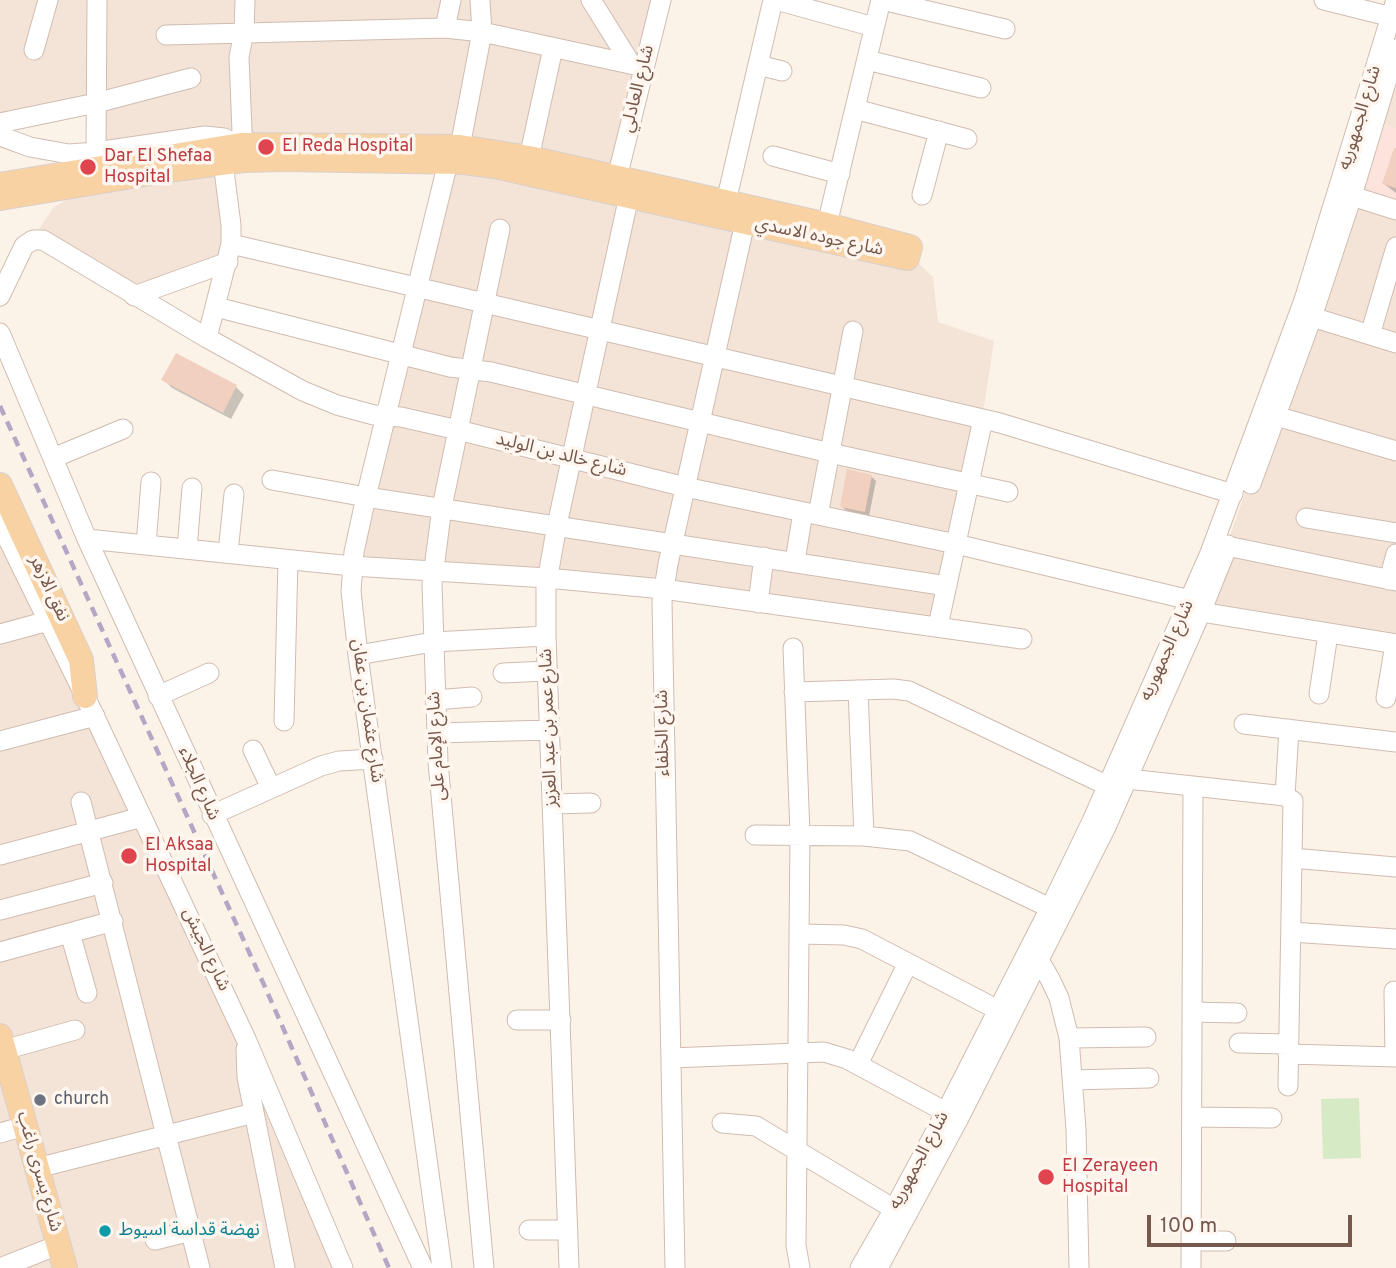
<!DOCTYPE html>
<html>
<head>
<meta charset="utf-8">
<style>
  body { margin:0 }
  #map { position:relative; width:1396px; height:1268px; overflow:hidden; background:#fcf3e8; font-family:Overpass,sans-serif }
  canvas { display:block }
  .scale { position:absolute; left:1147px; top:1215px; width:205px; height:32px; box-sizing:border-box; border:4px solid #76584c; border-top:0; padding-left:9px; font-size:21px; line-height:24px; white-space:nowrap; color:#76584c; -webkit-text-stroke:5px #fff7ef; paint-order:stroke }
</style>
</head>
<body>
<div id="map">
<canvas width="1396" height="1268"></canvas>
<div class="scale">100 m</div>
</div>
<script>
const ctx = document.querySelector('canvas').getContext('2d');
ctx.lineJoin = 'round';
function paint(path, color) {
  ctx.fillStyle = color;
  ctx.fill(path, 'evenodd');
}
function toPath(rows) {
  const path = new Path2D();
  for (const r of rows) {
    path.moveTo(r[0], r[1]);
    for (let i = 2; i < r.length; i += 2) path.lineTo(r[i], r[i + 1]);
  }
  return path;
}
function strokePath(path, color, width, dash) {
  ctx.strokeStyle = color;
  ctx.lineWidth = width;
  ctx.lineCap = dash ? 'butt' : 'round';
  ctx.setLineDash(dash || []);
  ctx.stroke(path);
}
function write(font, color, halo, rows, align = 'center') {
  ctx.font = font + ' Overpass,"Noto Sans Arabic",sans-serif';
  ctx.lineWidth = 7;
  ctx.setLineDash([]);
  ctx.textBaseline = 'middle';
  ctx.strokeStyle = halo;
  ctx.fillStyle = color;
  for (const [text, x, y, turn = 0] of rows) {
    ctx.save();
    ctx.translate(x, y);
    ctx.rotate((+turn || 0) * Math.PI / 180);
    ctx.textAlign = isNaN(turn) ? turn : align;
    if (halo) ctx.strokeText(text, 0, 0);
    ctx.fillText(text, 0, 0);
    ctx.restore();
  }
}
const residential = toPath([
  [0,0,661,0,617,177,97,151,97,102,0,121],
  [1396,70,1396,644,1202,612,1353,196],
  [223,162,227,261,134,295,35,235,53,208,91,184],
  [448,162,918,263,933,277,938,322,994,341,982,420,938,625,353,565],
  [0,526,142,818,340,1268,67,1268,0,1032],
  [0,1039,24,1125,0,1132],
  [25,1127,64,1268,0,1268,0,1134]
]);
const commercial = toPath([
  [1374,121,1396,128,1396,210,1352,196]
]);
const green = toPath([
  [1359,1098,1361,1158,1323,1159,1321,1099]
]);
const shadow = toPath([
  [1396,165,1396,193,1384,184],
  [164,380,236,387,244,395,231,419,172,388],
  [871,476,876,481,869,516,847,511,841,506]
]);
const building = toPath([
  [1394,148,1396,148,1396,188,1382,184],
  [176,353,237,385,223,413,161,380],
  [847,469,872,475,865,512,840,507]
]);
const minor = toPath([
  [591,0,631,64],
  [776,0,874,27],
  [882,0,1005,29],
  [1324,0,1396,18],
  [445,28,451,0],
  [166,35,445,28,482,32,644,67],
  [34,50,48,0],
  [867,60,981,88],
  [758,65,782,71],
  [855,109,967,139],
  [0,123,96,103,191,78],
  [0,136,30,147,69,154,96,152,205,136,224,138,240,145],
  [460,147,482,32,480,0],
  [96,152,97,0],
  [243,156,239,57,244,32,245,0],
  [773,156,840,174],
  [529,158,553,48],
  [617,178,661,0],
  [922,195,939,131],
  [1352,196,1396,210],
  [726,202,773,0],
  [824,237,881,0],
  [231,244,1000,423,1233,494],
  [0,296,24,246,33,240,43,240,207,338,303,391,337,405,374,415,401,417,458,430,685,487,956,544,1190,600],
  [134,296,228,262],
  [216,307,450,367,491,372,830,453,1008,492],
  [1312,317,1396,343],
  [0,333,87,539,423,1268],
  [1370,335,1396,247],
  [207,338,231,244,231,225,223,162],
  [1276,416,1396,451],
  [53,458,123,429],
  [272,480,366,497,947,586],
  [1251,484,1312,317,1352,196,1396,49],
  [818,515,853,331],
  [1306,518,1396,533],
  [0,523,85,696,246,1039,343,1268],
  [87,539,352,566,547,578,663,589,1022,639],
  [146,545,151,482],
  [1227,546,1396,581],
  [187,549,192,488],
  [228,553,234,494],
  [795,561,803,512],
  [1389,580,1396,554],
  [758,603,764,557],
  [1201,612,1396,644],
  [938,626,983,419],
  [0,634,48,621],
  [793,648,800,834,796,1245,800,1268],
  [358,655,433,642,546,636],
  [503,673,547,671],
  [858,690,864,836],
  [794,692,893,689,909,691,1108,786],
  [1319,694,1328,634],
  [158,696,209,673],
  [1386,698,1395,644],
  [435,700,472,697],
  [284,721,288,560],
  [1244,724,1396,742],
  [436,733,550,730],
  [0,741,95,716],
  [253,750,271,788],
  [1128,779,1285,796,1293,801,1288,1086],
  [1285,796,1289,729],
  [81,802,200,1268],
  [553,804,591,803],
  [212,815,321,766,339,761,373,759],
  [755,835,864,836,910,841,1050,908],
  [0,855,142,817],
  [1292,858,1396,867],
  [0,910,103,883],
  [1291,932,1396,939],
  [70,933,87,993],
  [800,934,844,935,862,939,998,1010],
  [0,952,113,921],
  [1030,955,1039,960,1050,979,1059,998,1069,1038,1076,1129,1079,1268],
  [1394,991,1395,1057],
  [1192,1012,1237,1013],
  [517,1020,561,1020],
  [1069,1038,1146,1037],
  [1239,1043,1288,1044],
  [246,1049,247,1077,285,1268],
  [4,1050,75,1030],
  [1288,1054,1396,1057],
  [671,1058,824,1052,847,1059,946,1112],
  [858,1064,908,963],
  [1072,1080,1149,1078],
  [1192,1117,1272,1118],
  [722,1123,756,1126,894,1209],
  [0,1133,25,1126],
  [37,1168,254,1113],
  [529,1230,568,1230],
  [155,1240,191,1231],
  [1191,1241,1226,1241],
  [0,1268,58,1245],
  [442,1268,358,655,351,591,354,552,366,497,448,162],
  [484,1268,438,762,432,584,442,507,500,229],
  [569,1268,546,636,546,587,557,525,629,196],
  [675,1268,662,601,668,564,748,209],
  [860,1268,894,1209,946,1112,1050,908,1092,821,1210,553,1304,300,1396,0],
  [878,1268,959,1118,1106,827,1201,612,1228,545],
  [1191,1268,1193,786]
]);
const major = toPath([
  [0,185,241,145,460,147,529,158,827,225,910,247,907,258,495,166,464,162,286,159,243,160,168,170,0,198],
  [0,485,81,660,85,696],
  [0,1036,65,1268]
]);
const rail = toPath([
  [0,406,265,987,389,1268]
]);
const markers = [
  [266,147,9,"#e0444e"],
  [88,167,9,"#e0444e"],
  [129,856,9,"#e0444e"],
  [40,1100,7,"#6b7280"],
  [1046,1177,9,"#e0444e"],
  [105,1231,7,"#0f9aa8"]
];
const streetNames = [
  ["شارع العادلي",639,89,-76],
  ["شارع الجمهوريه",1361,118,-73],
  ["شارع جوده الاسدي",819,238,12],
  ["شارع خالد بن الوليد",561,456,14],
  ["نفق الازهر",48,589,65],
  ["شارع الجمهوريه",1168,651,-66],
  ["شارع عثمان بن عفان",366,711,82],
  ["شارع عمر بن عبد العزيز",550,728,-92],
  ["شارع الخلفاء",664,733,-91],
  ["شارع الإمام على",438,746,-93],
  ["شارع الجلاء",198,784,66],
  ["شارع الجيش",205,950,65],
  ["شارع الجمهوريه",920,1161,-62],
  ["شارع يسرى راغب",38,1172,74]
];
const healthNames = [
  ["El Reda Hospital",282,147],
  ["Dar El Shefaa",104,157],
  ["Hospital",104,178],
  ["El Aksaa",145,846],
  ["Hospital",145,867],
  ["El Zerayeen",1062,1167],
  ["Hospital",1062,1188]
];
const worshipNames = [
  ["church",54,1100]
];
const cultureNames = [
  ["نهضة قداسة اسيوط",119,1231]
];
paint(residential, '#f4e4d7');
paint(commercial, '#fce4dc');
paint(green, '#d7eac6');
paint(shadow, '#0003');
paint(building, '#f1d0c0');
strokePath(minor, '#d0bcb0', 21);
strokePath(major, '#d9d0cd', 26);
strokePath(minor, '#fff', 19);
strokePath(major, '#f9d2a3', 24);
strokePath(rail, '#b5a6c6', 4.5, [10, 7]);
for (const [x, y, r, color] of markers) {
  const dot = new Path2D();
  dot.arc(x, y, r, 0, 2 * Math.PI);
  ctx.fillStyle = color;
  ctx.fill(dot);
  strokePath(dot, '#fff7ef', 2.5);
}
write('18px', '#76584c', '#fff7ef', streetNames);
write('18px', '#be3a42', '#fff7ef', healthNames, 'left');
write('18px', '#5b616d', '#fff7ef', worshipNames, 'left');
write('18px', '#0d838f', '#fff7ef', cultureNames, 'left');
</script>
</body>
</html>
